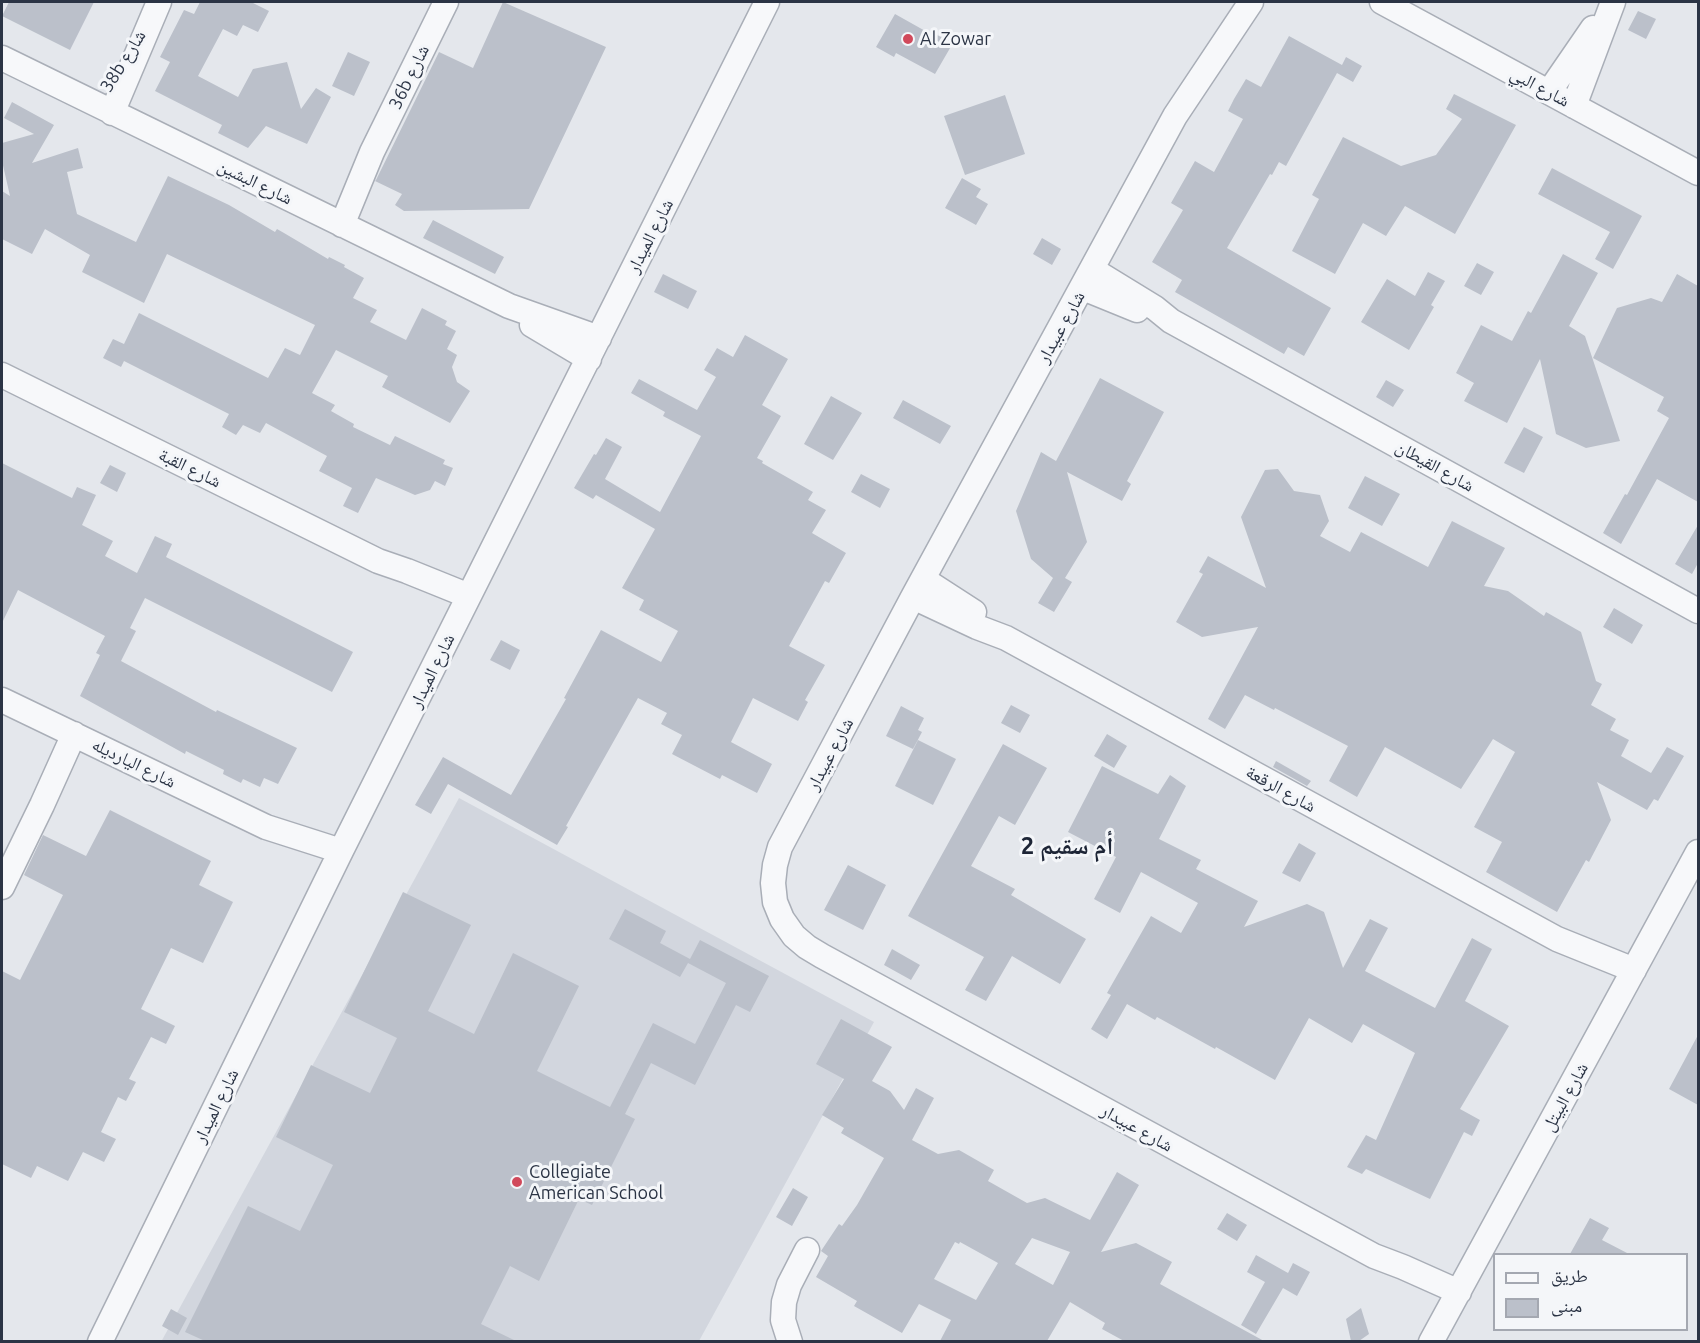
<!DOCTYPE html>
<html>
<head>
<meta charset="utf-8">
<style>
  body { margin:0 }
  #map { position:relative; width:1700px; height:1343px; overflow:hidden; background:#e4e7ec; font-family:Ubuntu,"Noto Naskh Arabic",sans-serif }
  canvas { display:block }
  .frame { position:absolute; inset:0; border:3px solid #2b3445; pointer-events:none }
  .legend { position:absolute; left:1493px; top:1253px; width:195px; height:78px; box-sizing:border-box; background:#f4f6f9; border:2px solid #a4a8b1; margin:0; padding:8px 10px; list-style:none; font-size:18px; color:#2b3445 }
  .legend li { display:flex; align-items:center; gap:12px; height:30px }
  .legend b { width:30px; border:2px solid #a4a8b1 }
</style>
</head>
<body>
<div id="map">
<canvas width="1700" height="1343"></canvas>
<div class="frame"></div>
<ul class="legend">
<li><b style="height:8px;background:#f7f8fa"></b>طريق</li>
<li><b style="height:16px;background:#bbc0ca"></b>مبنى</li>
</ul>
</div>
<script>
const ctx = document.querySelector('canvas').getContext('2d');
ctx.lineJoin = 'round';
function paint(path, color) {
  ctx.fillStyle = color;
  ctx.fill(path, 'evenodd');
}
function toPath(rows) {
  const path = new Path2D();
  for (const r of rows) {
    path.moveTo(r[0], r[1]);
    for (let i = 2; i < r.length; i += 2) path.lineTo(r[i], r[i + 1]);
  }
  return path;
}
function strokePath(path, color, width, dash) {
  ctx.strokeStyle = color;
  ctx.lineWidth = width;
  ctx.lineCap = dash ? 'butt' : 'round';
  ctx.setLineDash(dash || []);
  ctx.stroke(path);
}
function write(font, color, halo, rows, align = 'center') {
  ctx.font = font + ' Ubuntu,"Noto Naskh Arabic",sans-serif';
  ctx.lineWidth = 6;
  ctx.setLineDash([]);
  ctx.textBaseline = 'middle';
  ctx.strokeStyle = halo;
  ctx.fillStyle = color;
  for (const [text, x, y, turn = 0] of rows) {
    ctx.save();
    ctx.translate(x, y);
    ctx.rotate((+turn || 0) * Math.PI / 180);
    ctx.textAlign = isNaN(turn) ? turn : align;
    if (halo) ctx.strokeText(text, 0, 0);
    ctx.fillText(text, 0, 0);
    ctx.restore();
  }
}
const built = toPath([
  [459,798,874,1022,699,1341,161,1342]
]);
const building = toPath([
  [9,2,94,2,70,50,2,16],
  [200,2,251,2,269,11,258,32,243,25,237,36,223,29,198,76,238,97,253,69,287,62,301,109,316,88,331,97,307,144,266,126,248,148,218,133,222,125,155,91,170,62,160,57,184,10,194,14],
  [503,2,606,47,529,209,404,211,395,205,402,194,375,181,376,180,439,52,473,68],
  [1638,11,1656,19,1646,39,1628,30],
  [895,14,936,37,937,35,953,43,935,74,896,53,894,57,876,47],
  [1289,36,1342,65,1346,57,1362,66,1353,82,1337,73,1286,166,1279,162,1272,175,1270,174,1227,248,1331,308,1304,356,1288,347,1284,354,1175,292,1182,280,1152,262,1183,210,1171,203,1195,161,1214,172,1243,119,1228,111,1234,99,1246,79,1261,87],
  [348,52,370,62,354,96,332,86],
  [1454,94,1516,125,1455,234,1405,206,1386,236,1363,223,1335,274,1292,251,1319,199,1312,195,1343,137,1401,166,1436,155,1462,119,1446,109],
  [1005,95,1025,154,965,175,944,116],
  [12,102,54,125,32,163,78,148,83,168,67,172,77,214,136,242,168,176,229,205,275,232,277,229,284,233,328,259,329,257,345,265,344,267,364,278,353,298,377,310,370,322,406,340,422,308,447,321,445,325,456,331,447,349,457,355,452,367,457,382,470,391,450,423,382,387,388,376,336,350,312,393,335,405,331,411,354,424,353,427,390,445,395,436,445,460,443,464,453,468,445,486,435,481,430,490,415,495,376,478,358,513,343,506,352,488,319,471,327,456,266,423,260,433,243,425,236,435,222,427,229,414,124,361,121,367,103,358,113,339,124,344,139,313,268,378,285,348,300,355,315,325,167,254,144,303,82,272,90,255,45,229,32,254,2,239,2,191,10,196,2,161,2,143,34,134,4,118],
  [1552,168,1642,216,1613,269,1595,259,1610,232,1538,194],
  [962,178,981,189,976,197,988,204,976,225,945,208],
  [433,220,504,257,495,274,423,238],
  [1042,238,1061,249,1052,265,1033,254],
  [1563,254,1598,273,1569,326,1585,336,1620,441,1586,448,1556,434,1540,359,1507,423,1464,401,1474,383,1456,373,1481,325,1512,341,1528,311,1531,313],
  [1477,263,1494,272,1481,295,1464,286],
  [1428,272,1445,281,1431,305,1434,307,1409,350,1361,322,1387,279,1415,296],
  [663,274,697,291,688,309,654,292],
  [1677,274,1698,286,1698,502,1657,479,1621,544,1603,533,1625,494,1627,495,1669,418,1657,411,1664,397,1593,358,1617,308,1651,298,1662,302],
  [745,335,788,359,762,405,781,416,757,458,763,461,762,463,813,492,808,500,826,510,812,533,846,553,829,583,825,581,789,646,825,665,805,700,808,702,798,721,753,698,731,742,772,764,757,793,722,775,720,779,672,754,682,735,661,724,667,713,638,698,566,826,568,827,557,845,448,784,431,814,415,805,443,757,511,795,566,699,564,698,601,630,661,662,678,631,639,610,644,600,622,588,655,529,596,495,593,499,574,488,594,454,596,455,606,438,622,447,605,479,660,512,701,436,663,416,665,412,631,393,639,379,697,410,716,377,704,370,717,348,733,357],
  [1100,378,1164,412,1127,481,1131,484,1122,501,1067,472,1087,542,1065,578,1072,582,1054,612,1038,603,1053,578,1031,559,1016,511,1041,452,1056,461],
  [1386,380,1404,390,1393,407,1376,397],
  [831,396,862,413,833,460,804,444],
  [903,400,951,426,940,444,893,418],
  [1524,427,1543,437,1524,473,1504,463],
  [2,463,72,498,77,487,96,495,82,525,113,541,105,556,137,573,155,536,172,544,166,557,353,652,332,692,145,598,130,628,136,631,121,661,216,712,217,710,297,748,278,784,264,778,260,787,243,779,241,783,223,774,224,770,186,751,185,754,80,696,100,655,96,653,105,636,18,590,2,623],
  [110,465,126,473,117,492,100,483],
  [1278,469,1294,491,1320,495,1329,521,1320,536,1350,552,1361,532,1428,567,1452,521,1505,548,1484,586,1508,591,1544,616,1546,612,1581,632,1596,681,1602,684,1591,705,1616,719,1610,730,1629,740,1621,756,1651,773,1667,747,1684,756,1658,801,1654,799,1647,810,1597,782,1611,820,1589,862,1586,860,1557,912,1486,872,1502,842,1474,827,1515,752,1493,739,1461,789,1385,747,1357,797,1329,781,1348,746,1275,708,1274,710,1245,695,1225,729,1208,719,1258,627,1202,637,1176,622,1203,574,1199,572,1208,556,1266,588,1241,517,1265,470],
  [861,474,890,489,880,508,851,492],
  [1365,476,1400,494,1382,526,1348,508],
  [1698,525,1698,563,1692,574,1675,564],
  [1614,608,1643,625,1632,644,1603,627],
  [501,640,520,650,510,670,490,660],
  [1011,705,1030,715,1020,733,1001,723],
  [901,706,924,718,918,730,922,732,913,749,886,736],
  [1107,734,1127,746,1114,768,1094,756],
  [918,740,956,759,933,805,895,786],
  [1003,744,1047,768,1015,825,999,816,971,866,1015,889,1011,895,1086,939,1060,984,1012,956,986,1001,965,990,984,957,908,916],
  [1276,761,1311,781,1307,786,1273,767],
  [1102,766,1158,794,1170,775,1186,786,1159,839,1201,860,1196,869,1258,901,1244,927,1307,904,1324,912,1343,968,1370,919,1388,928,1365,971,1435,1008,1472,938,1492,949,1465,1001,1509,1026,1460,1109,1480,1120,1472,1136,1464,1132,1430,1199,1366,1169,1362,1174,1347,1167,1366,1135,1376,1140,1415,1053,1363,1024,1352,1043,1309,1018,1275,1080,1216,1047,1215,1049,1157,1017,1155,1020,1127,1004,1107,1039,1091,1029,1111,995,1107,993,1151,916,1181,933,1198,903,1141,872,1120,913,1094,899,1116,857,1068,832],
  [110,810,211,861,199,885,233,902,203,963,171,948,141,1009,175,1026,166,1044,151,1037,129,1079,136,1082,126,1101,118,1097,101,1132,116,1139,104,1162,83,1152,68,1181,37,1166,31,1178,2,1164,2,971,20,980,63,895,24,875,43,835,86,856],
  [1299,843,1316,853,1300,882,1282,873],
  [848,865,886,885,863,930,824,910],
  [403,892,471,925,428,1011,474,1034,513,953,579,986,537,1071,610,1107,653,1023,695,1044,726,983,688,963,680,977,609,939,625,909,666,931,660,943,690,959,700,940,769,976,750,1012,736,1005,695,1085,651,1063,625,1114,635,1119,592,1205,579,1199,539,1281,510,1266,481,1324,516,1341,205,1341,185,1332,248,1206,300,1231,333,1165,276,1137,311,1065,370,1093,397,1038,344,1012],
  [892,949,920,965,911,980,884,965],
  [841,1019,892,1047,872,1081,890,1091,904,1110,916,1088,934,1098,912,1140,938,1154,959,1150,994,1170,988,1181,1027,1203,1045,1198,1090,1220,1117,1172,1139,1185,1101,1252,1136,1243,1172,1262,1160,1284,1264,1341,1124,1341,1102,1329,1105,1323,1070,1302,1047,1341,940,1341,951,1320,919,1304,902,1333,854,1306,857,1301,816,1277,828,1256,821,1251,839,1224,842,1226,857,1205,884,1158,841,1133,844,1128,822,1115,844,1079,816,1064],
  [1032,1238,1070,1252,1053,1285,1015,1264],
  [955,1242,959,1244,960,1242,998,1263,976,1300,934,1279],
  [1698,1035,1698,1105,1669,1089],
  [793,1188,808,1197,792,1226,776,1217],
  [1227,1213,1247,1225,1237,1241,1217,1229],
  [1590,1218,1609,1228,1602,1240,1629,1254,1570,1254],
  [1256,1255,1288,1273,1293,1263,1310,1272,1297,1296,1283,1288,1256,1334,1241,1325,1265,1282,1247,1272],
  [1361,1308,1369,1334,1359,1341,1351,1341,1346,1319],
  [171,1309,187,1318,178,1335,162,1326]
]);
const minor = toPath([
  [1251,2,1175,116,913,597,780,847,775,865,773,883,775,902,782,919,794,936,807,947,822,956,1374,1256,1403,1267,1459,1292],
  [1382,2,1698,173],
  [2,58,509,306,599,338],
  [1549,92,1593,28],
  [1574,106,1613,2],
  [112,113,159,2],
  [342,225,372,152,446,2],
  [1093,270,1155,308,1171,321,1698,611],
  [1083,288,1137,310],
  [532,325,589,359],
  [2,375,378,561,407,571,469,596],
  [923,579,974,612],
  [913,597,977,627,1006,638,1557,939,1634,970],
  [2,700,266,827,341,851],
  [2,887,42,805,74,734],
  [100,1342,341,851,767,2],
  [790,1342,783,1320,784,1302,789,1285,807,1250],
  [1431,1342,1698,852]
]);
const markers = [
  [908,39,6,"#d1495b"],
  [517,1182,6,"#d1495b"]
];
const poiNames = [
  ["Al Zowar",920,39],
  ["Collegiate",529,1172],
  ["American School",529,1193]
];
const streetNames = [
  ["38b شارع",123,61,-58],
  ["36b شارع",409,77,-64],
  ["شارع البي",1540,87,28],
  ["شارع البشين",255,182,26],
  ["شارع الميدار",650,236,-63],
  ["شارع عبيدار",1061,327,-61],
  ["شارع القيطان",1435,466,29],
  ["شارع القبة",190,468,26],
  ["شارع الميدار",432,671,-64],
  ["شارع عبيدار",830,754,-62],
  ["شارع اليارديله",134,763,26],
  ["شارع الرقعة",1281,789,29],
  ["شارع البيتل",1565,1097,-61],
  ["شارع الميدار",216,1106,-64],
  ["شارع عبيدار",1137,1128,29]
];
const districtNames = [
  ["أم سقيم 2",1067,846]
];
paint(built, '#d2d6de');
paint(building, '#bbc0ca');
strokePath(minor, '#a9aeb7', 27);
strokePath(minor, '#f7f8fa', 24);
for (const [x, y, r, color] of markers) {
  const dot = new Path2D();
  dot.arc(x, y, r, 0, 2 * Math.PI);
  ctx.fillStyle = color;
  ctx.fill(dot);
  strokePath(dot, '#f4f6f9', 2);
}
write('18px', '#2b3445', '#f4f6f9', poiNames, 'left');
write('18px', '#2b3445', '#f4f6f9', streetNames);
write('bold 24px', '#1d2536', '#f4f6f9', districtNames);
</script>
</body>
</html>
